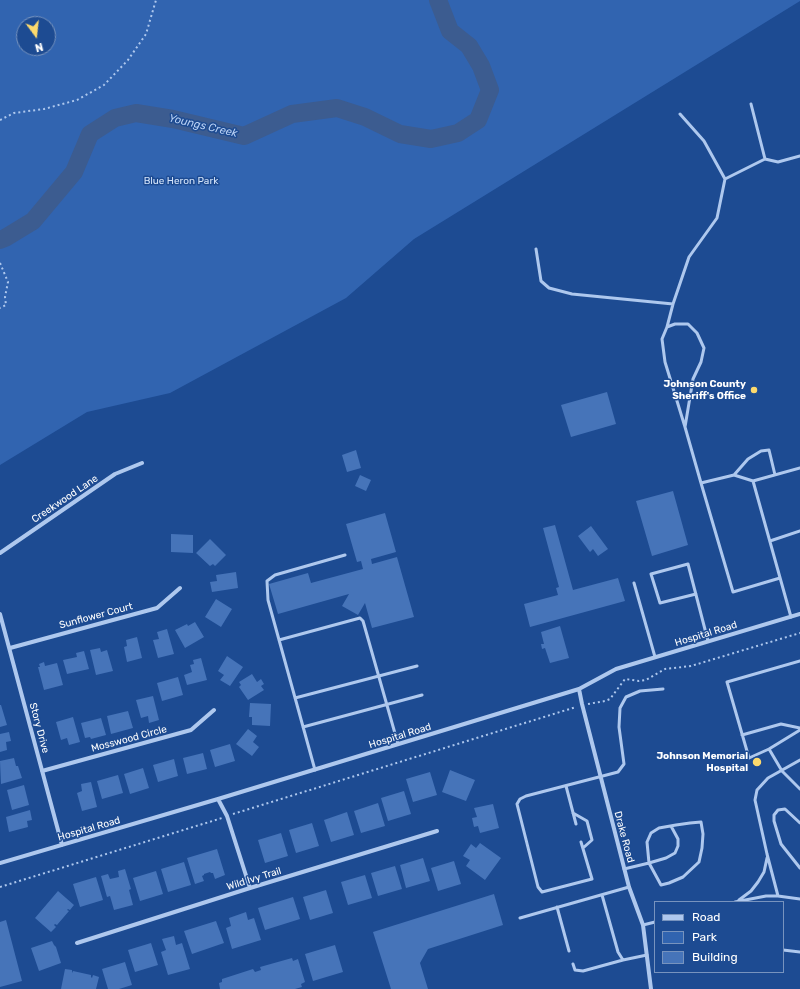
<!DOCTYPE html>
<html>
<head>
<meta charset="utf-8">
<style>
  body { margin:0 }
  #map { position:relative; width:800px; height:989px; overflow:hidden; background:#1d4b92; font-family:Rubik,sans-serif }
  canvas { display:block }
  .legend { position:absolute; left:654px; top:901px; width:130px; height:72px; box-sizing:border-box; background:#1d4b92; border:1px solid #7793be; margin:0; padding:5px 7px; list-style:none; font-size:12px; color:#fff }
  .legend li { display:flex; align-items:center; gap:8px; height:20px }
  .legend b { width:20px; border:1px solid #7793be }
  .north { position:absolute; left:16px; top:16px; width:40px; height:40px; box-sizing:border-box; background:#1d4b92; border:1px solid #7793be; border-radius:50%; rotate:165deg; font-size:11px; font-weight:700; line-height:16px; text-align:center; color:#fff }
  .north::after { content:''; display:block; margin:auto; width:14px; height:18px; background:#fdda6d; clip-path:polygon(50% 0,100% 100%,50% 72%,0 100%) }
</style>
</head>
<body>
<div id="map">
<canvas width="800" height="989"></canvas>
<ul class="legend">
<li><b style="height:5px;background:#aec8ee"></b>Road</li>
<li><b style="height:11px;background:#3164b0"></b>Park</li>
<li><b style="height:11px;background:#4674b9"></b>Building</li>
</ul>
<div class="north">N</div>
</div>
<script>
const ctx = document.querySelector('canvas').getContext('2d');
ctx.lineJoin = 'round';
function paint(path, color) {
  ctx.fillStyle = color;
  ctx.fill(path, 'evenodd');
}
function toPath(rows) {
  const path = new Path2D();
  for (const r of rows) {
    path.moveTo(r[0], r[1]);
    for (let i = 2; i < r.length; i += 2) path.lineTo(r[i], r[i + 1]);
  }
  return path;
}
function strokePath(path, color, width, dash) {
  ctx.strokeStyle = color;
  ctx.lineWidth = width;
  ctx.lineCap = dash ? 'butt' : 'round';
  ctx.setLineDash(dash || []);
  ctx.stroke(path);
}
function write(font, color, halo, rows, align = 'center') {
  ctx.font = font + ' Rubik,sans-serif';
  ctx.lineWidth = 3;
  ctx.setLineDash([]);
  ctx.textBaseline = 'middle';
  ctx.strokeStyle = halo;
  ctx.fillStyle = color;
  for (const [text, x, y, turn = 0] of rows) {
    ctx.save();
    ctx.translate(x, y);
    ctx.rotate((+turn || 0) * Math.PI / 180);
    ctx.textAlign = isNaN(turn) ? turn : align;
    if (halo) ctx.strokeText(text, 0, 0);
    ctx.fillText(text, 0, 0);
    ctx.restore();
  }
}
const green = toPath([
  [0,0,800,0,800,1,414,239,346,298,170,393,87,412,0,465],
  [24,24,48,24,48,48,24,48]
]);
const river = toPath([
  [0,240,5,238,33,221,74,172,90,134,115,118,136,113,173,119,244,136,292,114,337,108,365,117,400,134,431,139,458,133,478,120,490,90,481,66,469,46,450,31,438,0]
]);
const building = toPath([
  [607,392,616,424,571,437,561,405],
  [356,450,361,468,347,472,342,455],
  [360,475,371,480,366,491,355,486],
  [673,491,688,545,652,556,636,501],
  [385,513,396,552,371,559,372,564,397,557,414,617,372,628,365,603,358,615,342,606,349,594,278,614,269,584,308,573,311,583,363,569,361,561,357,562,346,524],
  [555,525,573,590,618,578,625,601,530,627,524,604,558,595,556,588,559,587,543,528],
  [591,526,608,549,598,556,593,549,590,552,578,536],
  [171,534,193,535,193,553,171,552],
  [210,539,226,555,215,566,213,564,210,566,196,553],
  [236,572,238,588,212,592,210,582,217,581,216,575],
  [216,599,232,609,221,627,205,617],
  [195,622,204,637,185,648,175,630,187,624,188,626],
  [560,626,569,658,550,663,545,648,542,649,541,644,544,644,541,632],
  [167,629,174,654,158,658,153,640,159,639,157,632],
  [137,637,142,658,127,662,124,647,127,646,126,640],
  [100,648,101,652,107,650,113,671,96,675,90,650],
  [84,651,89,669,67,674,63,660,77,657,76,653],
  [227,656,243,667,230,686,220,680,224,675,218,671],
  [201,658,207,680,187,685,184,675,192,672,190,665,194,664,193,660],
  [44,662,45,666,57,663,63,685,44,690,38,667,40,667,39,664],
  [252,674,257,682,261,679,264,684,261,686,264,690,248,700,239,687,241,685,239,682],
  [178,677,183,695,162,701,157,683],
  [153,696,159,720,149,723,148,716,141,718,136,700],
  [250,703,271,704,270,726,252,725,252,717,249,717],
  [0,705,1,705,7,725,0,727],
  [128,711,133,728,111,734,107,716],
  [73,717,80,742,69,745,67,738,61,740,56,722],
  [101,718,106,735,91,739,90,737,85,738,81,723],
  [248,729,257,736,253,742,259,747,252,756,236,744],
  [9,732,11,741,6,742,7,750,0,752,0,734],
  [230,744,235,761,215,767,210,750],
  [203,753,207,769,187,774,183,758],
  [14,758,16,766,18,766,22,778,1,784,0,761],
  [174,759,178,776,158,782,153,765],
  [143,768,149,788,130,794,124,774],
  [450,770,475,780,466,801,442,792],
  [430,772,437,795,413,802,406,779],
  [118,775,123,793,102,799,97,781],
  [91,782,97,807,82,811,77,793,82,791,81,784],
  [24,785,29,805,12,810,7,790],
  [404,791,411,814,388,821,381,798],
  [378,803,385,826,361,833,354,811],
  [493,804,499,828,480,833,478,826,474,827,472,818,477,817,474,808],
  [30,810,32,820,27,821,28,827,9,832,6,817],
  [347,812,354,835,331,842,324,820],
  [312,823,319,846,296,853,289,830],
  [281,833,288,856,265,863,258,840],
  [480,843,501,858,485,880,466,866,470,860,463,856,471,844,476,848],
  [217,849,225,875,215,879,213,873,211,873,210,872,204,874,204,875,202,876,204,881,195,884,187,858],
  [423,858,430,881,406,888,400,865],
  [454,861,461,884,438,891,431,868],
  [184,862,191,885,168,892,161,869],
  [395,866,402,889,378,896,371,873],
  [125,869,131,889,129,890,133,905,114,910,110,896,107,897,101,876,108,874,110,879,119,877,118,871],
  [156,871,163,894,140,901,133,878],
  [365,875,372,898,348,905,341,882],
  [96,877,103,900,80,907,73,884],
  [326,890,333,913,310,920,303,897],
  [58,891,74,905,70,910,68,909,67,910,69,911,57,925,55,924,54,925,56,927,51,932,35,918],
  [494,894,503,925,428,949,420,963,428,989,391,989,373,932],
  [293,897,300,919,265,930,258,908],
  [246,912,248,920,254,918,261,940,232,949,226,928,231,926,229,918],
  [6,920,22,981,0,987,0,922],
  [216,921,224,943,192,954,184,931],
  [174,936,176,945,182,943,190,969,168,975,161,952,166,950,162,939],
  [52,941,54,945,56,947,61,963,39,971,31,948],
  [151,943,158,965,135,972,128,950],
  [335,945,343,972,313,981,305,954],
  [292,958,293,961,298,959,305,982,301,984,302,987,295,989,220,989,219,983,222,982,222,979,253,969,255,972,261,970,260,967],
  [125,962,132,985,119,989,108,989,102,969],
  [65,969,72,970,72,973,73,971,91,975,91,977,92,978,93,975,99,977,96,989,61,989]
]);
const path = toPath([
  [0,120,14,113,44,109,77,100,104,85,128,60,146,34,156,0],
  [0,263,8,282,5,297,6,305,0,308],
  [588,704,605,701,610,699,625,679,639,681,646,680,665,669,691,666,800,633],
  [233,814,576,707],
  [0,887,222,818]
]);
const service = toPath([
  [680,114,704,141,725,179],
  [765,159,778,162,800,156],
  [536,249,541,281,549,288,572,294,673,304],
  [667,327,673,304,689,257,717,218,725,179,765,159,751,104],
  [685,427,665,362,662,339,667,327,675,324,688,324,697,333,704,348,701,362,693,379,685,427,701,483,734,475,748,459,761,451,769,450,775,475],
  [734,475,753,481],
  [701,483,733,592,780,578],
  [770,541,800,531],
  [634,583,655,657],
  [696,594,660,603,651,574,688,564,708,641],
  [791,617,753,481,800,468],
  [279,640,360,618,363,621,398,744],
  [800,661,727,682,749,758,769,749,800,730],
  [295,698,417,666],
  [303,727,422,695],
  [742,735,781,724,800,728],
  [769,749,782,771,800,789],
  [315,770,268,600,267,581,275,575,345,555],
  [566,786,576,824],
  [573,813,587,821,592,840,583,848],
  [800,823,785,809,778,810,774,815,774,821,781,844,800,868],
  [581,842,592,879,542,892,538,887,517,804,520,799,526,796,618,772,624,764,619,727,620,708,626,697,640,691,663,689],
  [624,869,649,863,661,885,669,883,683,877,699,862,702,848,703,834,701,822,690,823,676,825,659,828,651,833,647,842,649,863,666,858,675,853,678,846,678,839,671,826],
  [602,895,618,952,623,960,647,955],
  [778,896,800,899],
  [739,900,751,891,758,882,764,872,767,858],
  [735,902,766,896,778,896,767,854,755,800,757,790,768,778,800,760],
  [557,907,569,951],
  [520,918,629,887],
  [643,925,655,922],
  [783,950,800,952],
  [573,964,575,970,583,971,623,960]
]);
const minor = toPath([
  [0,553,115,474,142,463],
  [0,614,62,845],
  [10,648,157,608,180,588],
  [579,689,582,704,629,887,643,925,651,989],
  [42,771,191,730,214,710],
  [218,799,227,816,250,888],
  [0,863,218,799,579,689,616,669,800,614],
  [77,943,250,888,437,831]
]);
const markers = [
  [754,390,4,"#fdda6d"],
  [757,762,5,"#fdda6d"]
];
const parkNames = [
  ["Blue Heron Park",181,181]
];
const poiNames = [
  ["Johnson County",746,384],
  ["Sheriff's Office",746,396],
  ["Johnson Memorial",748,756],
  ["Hospital",748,768]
];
const streetNames = [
  ["Creekwood Lane",65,499,-34],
  ["Sunflower Court",96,616,-15],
  ["Hospital Road",706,634,-17],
  ["Story Drive",39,728,75],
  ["Hospital Road",400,736,-17],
  ["Mosswood Circle",129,739,-15],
  ["Hospital Road",89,829,-16],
  ["Drake Road",624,837,75],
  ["Wild Ivy Trail",254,879,-17]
];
const waterNames = [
  ["Youngs Creek",203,126,13]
];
paint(green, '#3164b0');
strokePath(river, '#3c5c90', 18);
paint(building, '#4674b9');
strokePath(path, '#aec8ee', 2, [2, 3]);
strokePath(service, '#aec8ee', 3);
strokePath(minor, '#aec8ee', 4);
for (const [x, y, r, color] of markers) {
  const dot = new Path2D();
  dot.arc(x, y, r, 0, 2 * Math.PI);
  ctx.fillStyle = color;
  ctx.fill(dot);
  strokePath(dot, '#1d4b92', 1.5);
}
write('10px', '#d4e4fa', '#1d4b92', parkNames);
write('bold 10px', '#fff', '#1d4b92', poiNames, 'right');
write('10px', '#fff', '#1d4b92', streetNames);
write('italic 11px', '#bad2f5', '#1d4b92', waterNames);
</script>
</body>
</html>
